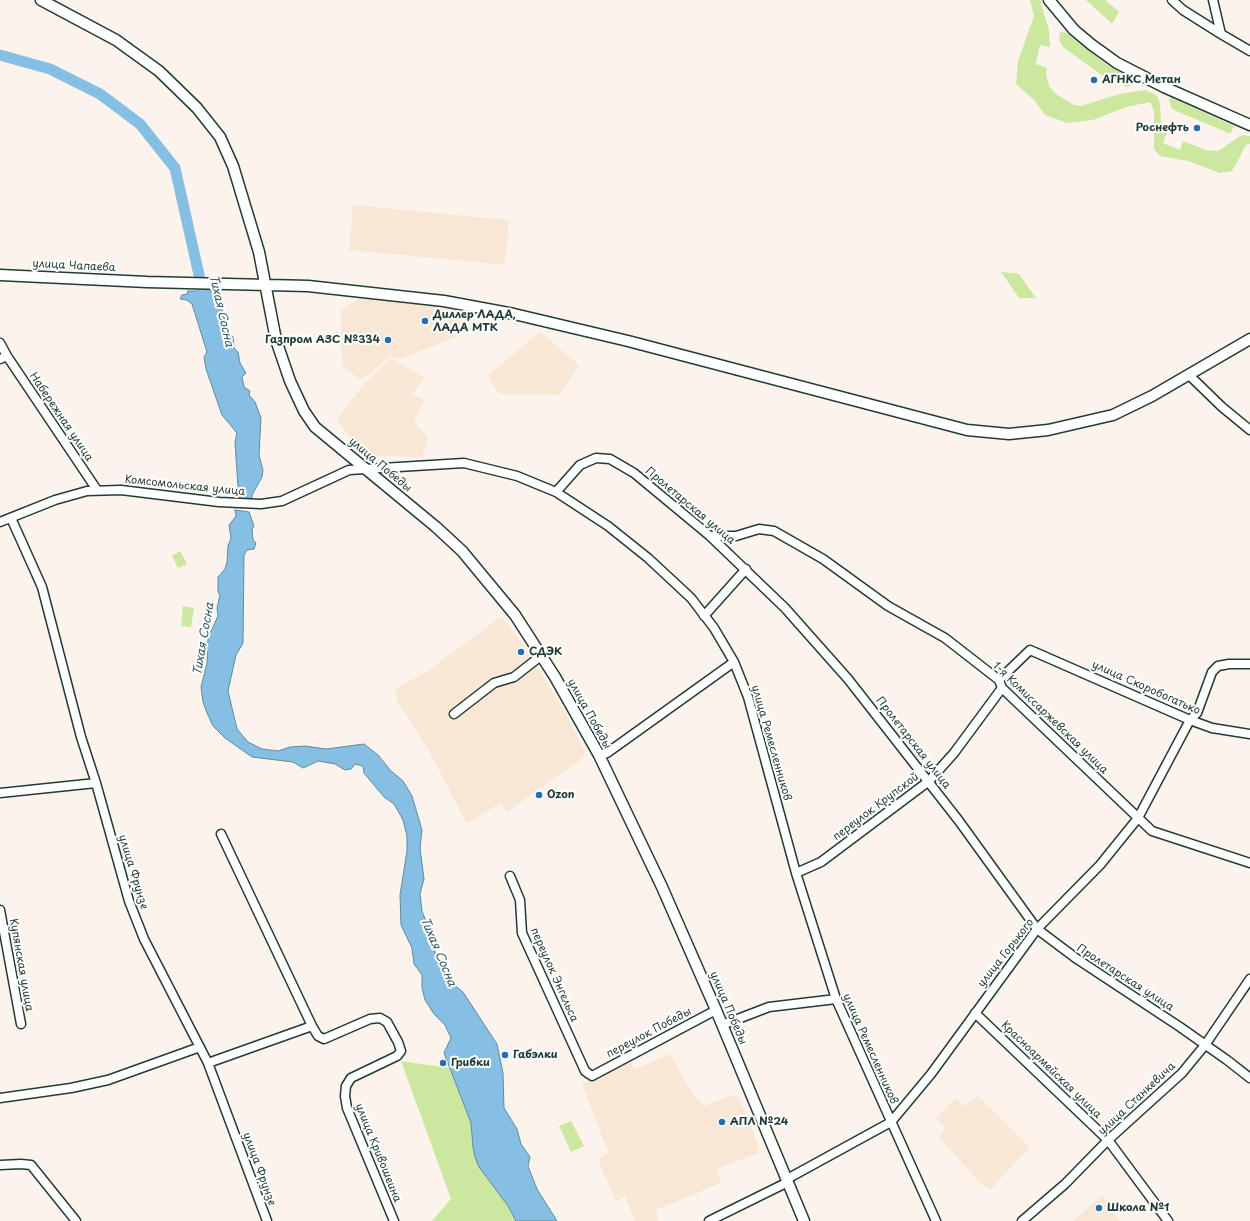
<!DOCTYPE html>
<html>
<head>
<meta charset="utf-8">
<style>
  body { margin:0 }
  canvas { display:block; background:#fcf4ec }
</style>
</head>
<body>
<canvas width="1250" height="1221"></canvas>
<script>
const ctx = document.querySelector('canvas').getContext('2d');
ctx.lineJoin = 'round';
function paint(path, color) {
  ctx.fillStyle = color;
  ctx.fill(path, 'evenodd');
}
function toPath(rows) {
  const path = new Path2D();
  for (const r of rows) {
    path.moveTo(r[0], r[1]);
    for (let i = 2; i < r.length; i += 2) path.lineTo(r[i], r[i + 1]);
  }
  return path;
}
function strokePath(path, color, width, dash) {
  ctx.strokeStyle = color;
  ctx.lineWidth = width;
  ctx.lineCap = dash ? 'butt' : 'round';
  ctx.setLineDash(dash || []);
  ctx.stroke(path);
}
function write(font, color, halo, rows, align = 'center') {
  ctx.font = font + ' "Playpen Sans",sans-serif';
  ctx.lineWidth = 4;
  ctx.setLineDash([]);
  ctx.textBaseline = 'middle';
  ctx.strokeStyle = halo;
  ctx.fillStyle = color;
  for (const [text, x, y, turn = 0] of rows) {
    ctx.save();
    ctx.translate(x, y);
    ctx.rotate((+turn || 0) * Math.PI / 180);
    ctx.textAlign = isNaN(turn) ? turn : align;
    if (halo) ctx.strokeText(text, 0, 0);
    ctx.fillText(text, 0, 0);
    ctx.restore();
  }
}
const built = toPath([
  [353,205,509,220,505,265,349,250],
  [358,299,429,304,460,309,459,336,400,359,391,356,361,380,342,366,341,310],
  [540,332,579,365,560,395,499,394,488,375],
  [391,358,425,378,412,394,425,400,414,422,428,438,422,457,371,456,354,443,337,420,362,386],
  [499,618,504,619,530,654,568,717,585,752,583,758,507,812,500,803,467,824,429,751,397,701,396,689,429,670],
  [670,1054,694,1096,704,1106,731,1095,739,1098,759,1146,758,1153,717,1169,721,1183,656,1210,658,1221,635,1221,625,1195,616,1202,598,1160,608,1152,582,1084,629,1058,635,1069],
  [978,1096,1030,1147,990,1190,980,1183,939,1137,946,1128,936,1119,955,1098,964,1106],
  [1102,1195,1120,1221,1073,1221]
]);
const green = toPath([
  [1030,0,1040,0,1049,30,1050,47,1040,45,1036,64,1047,68,1046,74,1049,86,1056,94,1074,105,1080,106,1120,94,1146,90,1152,93,1157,96,1160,104,1161,121,1164,130,1167,133,1163,143,1180,150,1183,141,1206,150,1218,151,1242,135,1250,136,1250,144,1246,145,1232,171,1220,173,1188,161,1160,156,1154,149,1154,111,1150,102,1126,107,1093,120,1067,123,1045,115,1035,101,1016,84,1018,61,1034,16],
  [1086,0,1105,0,1119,12,1112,24],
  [1060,32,1067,33,1107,65,1139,82,1127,87,1104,77,1063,47,1059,40],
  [1172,98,1234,126,1231,133,1228,133,1174,110,1171,107,1169,99],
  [1001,272,1019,274,1036,298,1019,298],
  [180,551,187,564,178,568,172,556],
  [183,606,194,608,191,627,181,626],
  [401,1061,449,1068,471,1123,472,1136,479,1167,508,1206,516,1221,432,1221,451,1199],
  [571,1121,584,1146,571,1152,559,1126]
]);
const water = toPath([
  [188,291,212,291,214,298,221,305,227,330,233,337,234,348,238,352,240,363,246,373,242,377,244,387,250,391,249,395,255,402,261,418,259,455,263,470,262,477,252,495,252,504,234,502,238,487,235,442,237,433,222,415,206,369,204,357,207,352,192,304,187,300,180,299,182,295,187,294,188,291],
  [235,510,249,512,254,526,252,529,253,540,256,543,254,549,247,550,244,555,243,643,236,655,228,691,237,729,248,742,262,749,278,751,290,747,305,746,326,749,364,744,378,755,390,770,403,781,412,796,422,830,420,848,424,879,420,894,422,911,430,932,437,960,447,979,463,992,497,1044,503,1073,504,1108,517,1129,521,1144,530,1157,528,1166,537,1189,557,1221,516,1221,508,1206,479,1167,475,1157,473,1147,471,1123,444,1053,451,1038,445,1025,434,1014,425,1000,422,988,422,975,414,964,412,948,401,925,400,895,407,851,407,836,403,820,394,804,384,797,364,773,363,766,355,764,351,769,345,770,335,764,318,761,303,768,293,762,252,757,225,738,213,726,207,713,203,702,201,687,207,663,208,638,218,616,217,608,220,595,218,592,218,577,225,569,227,562,228,546,231,538,229,525,236,516,235,510]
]);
const river = toPath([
  [0,55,50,69,100,94,140,124,175,168,206,306]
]);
const minor = toPath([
  [1172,0,1183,10,1221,34],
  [1213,0,1221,34,1250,51],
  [0,343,7,356,0,359],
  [7,356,97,490],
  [1189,375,1222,407,1250,430],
  [556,492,580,465,596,458,610,459,634,473,710,536,785,608,848,679,959,821,1037,929,1077,959,1180,1027,1227,1060,1250,1078],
  [11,518,42,587,81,737,96,783,129,901,144,939,208,1063,267,1221],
  [0,522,55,500,87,491,121,490,219,502,261,504,282,501,349,470,464,463,517,476,556,492,608,526,648,558,691,598,714,628,734,662,748,697,796,873,836,999,936,1221],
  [710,536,736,536,759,529,774,531,823,559,888,606,945,638,999,680,1002,688,1152,831,1250,863],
  [704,616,746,569],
  [999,680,1030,650,1190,720,1212,728,1250,734],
  [454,714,494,683,514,677,542,655],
  [599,755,607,753,734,662],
  [0,793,96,783],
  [221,834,312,1026],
  [796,873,821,862,929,781,954,753,1002,688],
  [510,876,520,900,522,933,585,1071,589,1074,592,1076,716,1010],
  [0,910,21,1024],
  [975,1013,1108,1140,1168,1221],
  [722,1025,769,1007,836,999],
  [208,1063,312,1026,318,1036,324,1039,370,1019,380,1018,387,1022,398,1042,401,1051,397,1056,351,1078,346,1086,345,1096,347,1108,394,1221],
  [0,1098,71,1088,108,1080,200,1047],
  [0,1165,21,1164,31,1165,76,1221],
  [787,1179,891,1122,931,1074,1037,929,1100,865,1138,818,1190,720,1197,713,1212,672,1218,666,1229,664,1250,664],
  [709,1221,788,1182],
  [1022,1221,1065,1184,1108,1140,1182,1073,1205,1045,1250,979]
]);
const major = toPath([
  [41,0,116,40,159,71,197,108,220,137,233,166,259,252,276,340,290,381,304,411,315,427,436,527,462,551,515,615,555,677,599,755,662,887,716,1010,804,1221],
  [1049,0,1074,30,1092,45,1117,63,1164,87,1250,125],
  [0,275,147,282,308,286,444,301,514,314,628,341,967,430,1009,434,1048,430,1113,415,1152,396,1250,339]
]);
const markers = [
  [1094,80,4,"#1f6fb2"],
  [1197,128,4,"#1f6fb2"],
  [425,321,4,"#1f6fb2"],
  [388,340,4,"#1f6fb2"],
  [521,652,4,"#1f6fb2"],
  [539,795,4,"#1f6fb2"],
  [505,1055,4,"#1f6fb2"],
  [443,1063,4,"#1f6fb2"],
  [722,1122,4,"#1f6fb2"],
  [1099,1208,4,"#1f6fb2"]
];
const poiNames = [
  ["АГНКС Метан",1102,80],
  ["Роснефть",1189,128,"right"],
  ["Диллер ЛАДА,",433,315],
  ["ЛАДА МТК",433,328],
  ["Газпром АЗС №334",380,340,"right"],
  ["СДЭК",529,652],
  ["Ozon",547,795],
  ["Габэлки",513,1055],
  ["Грибки",451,1063],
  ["АПЛ №24",730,1122],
  ["Школа №1",1107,1208]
];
const streetNames = [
  ["улица Чапаева",74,266,3],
  ["Набережная улица",61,417,56],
  ["улица Победы",380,465,40],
  ["Комсомольская улица",185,486,6],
  ["Пролетарская улица",690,506,40],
  ["улица Скоробогатько",1146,688,24],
  ["улица Победы",589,714,61],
  ["1-я Комиссаржевская улица",1050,718,44],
  ["улица Ремесленников",771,743,74],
  ["Пролетарская улица",913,743,52],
  ["переулок Крупской",876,807,-37],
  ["улица Фрунзе",133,872,73],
  ["улица Горького",1006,953,-52],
  ["Купянская улица",21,965,80],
  ["переулок Энгельса",554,975,66],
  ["Пролетарская улица",1125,978,33],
  ["улица Победы",728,1008,67],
  ["переулок Победы",649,1033,-28],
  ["улица Ремесленников",870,1049,66],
  ["Красноармейская улица",1051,1070,44],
  ["улица Станкевича",1137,1099,-43],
  ["улица Кривошеина",378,1153,68],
  ["улица Фрунзе",259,1169,70]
];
const waterNames = [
  ["Тихая Сосна",221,311,77],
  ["Тихая Сосна",204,639,-80],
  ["Тихая Сосна",438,952,67]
];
paint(built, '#f9e7d6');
paint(green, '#cce89e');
paint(water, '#85c0e4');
strokePath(water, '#5c8c9e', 1);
strokePath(river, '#85c0e4', 11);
strokePath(minor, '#1f3d34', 11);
strokePath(major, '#1f3d34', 13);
strokePath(minor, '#fff', 8);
strokePath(major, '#fff', 10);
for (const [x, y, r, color] of markers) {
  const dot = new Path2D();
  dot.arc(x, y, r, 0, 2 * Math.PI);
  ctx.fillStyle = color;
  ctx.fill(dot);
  strokePath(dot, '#fff', 1.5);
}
write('bold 11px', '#1f3d34', '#fff', poiNames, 'left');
write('11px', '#1f3d34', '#fff', streetNames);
write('italic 12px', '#385e60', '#fff', waterNames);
</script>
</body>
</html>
